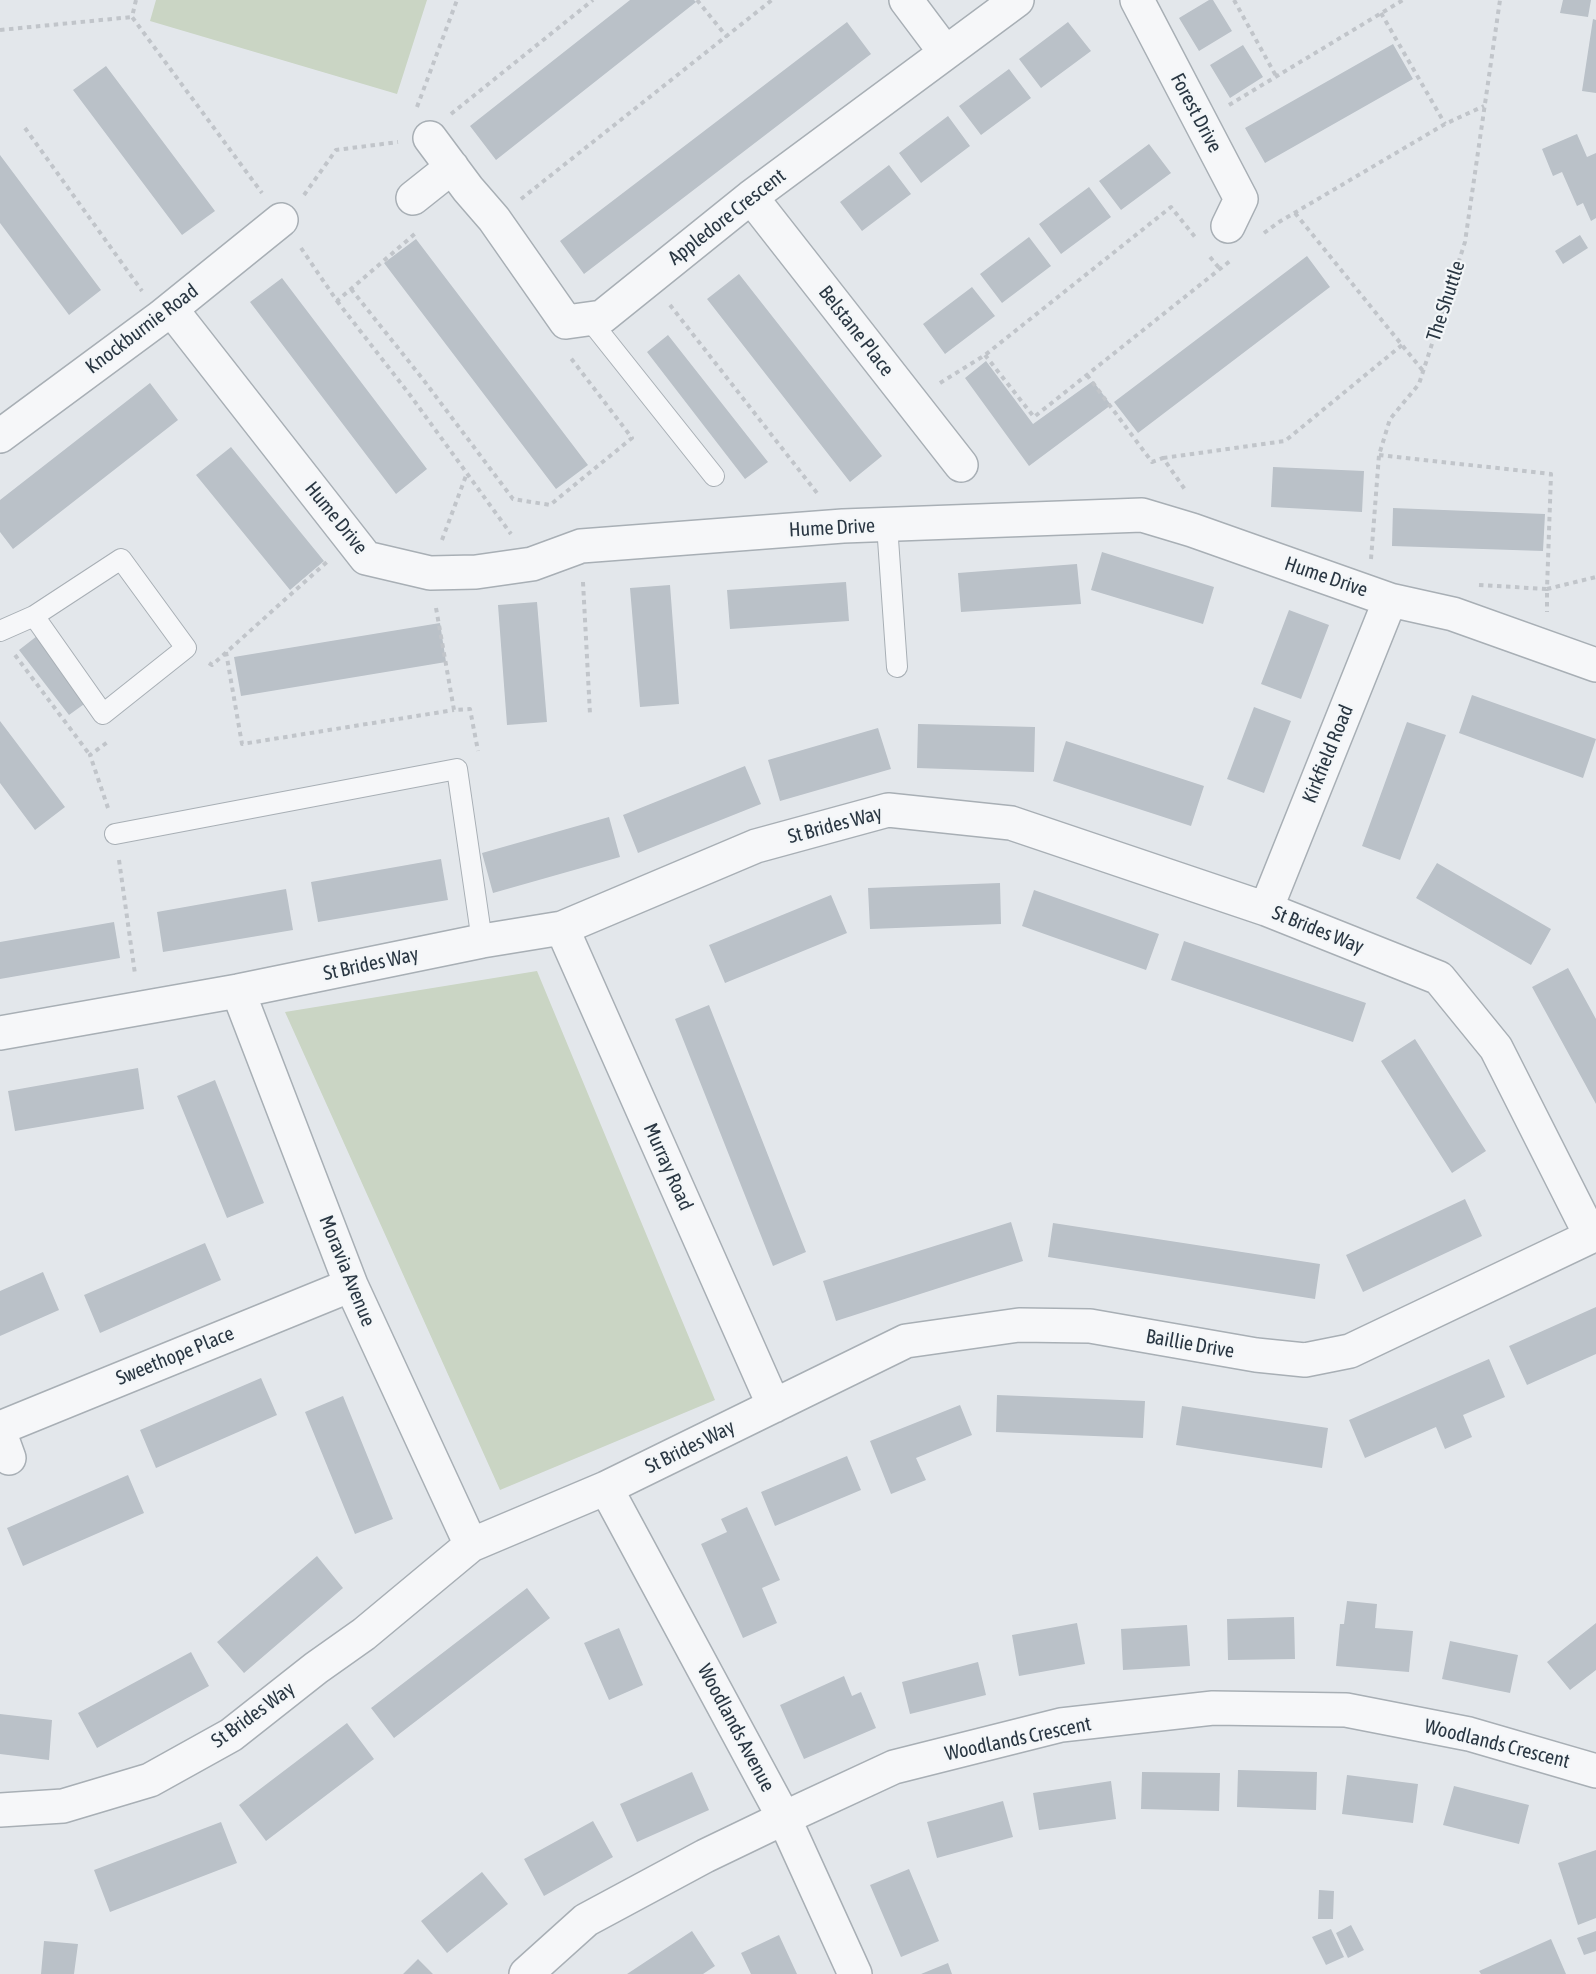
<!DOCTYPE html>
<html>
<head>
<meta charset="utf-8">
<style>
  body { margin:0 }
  canvas { display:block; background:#e3e7eb }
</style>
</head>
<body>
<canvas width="1596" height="1974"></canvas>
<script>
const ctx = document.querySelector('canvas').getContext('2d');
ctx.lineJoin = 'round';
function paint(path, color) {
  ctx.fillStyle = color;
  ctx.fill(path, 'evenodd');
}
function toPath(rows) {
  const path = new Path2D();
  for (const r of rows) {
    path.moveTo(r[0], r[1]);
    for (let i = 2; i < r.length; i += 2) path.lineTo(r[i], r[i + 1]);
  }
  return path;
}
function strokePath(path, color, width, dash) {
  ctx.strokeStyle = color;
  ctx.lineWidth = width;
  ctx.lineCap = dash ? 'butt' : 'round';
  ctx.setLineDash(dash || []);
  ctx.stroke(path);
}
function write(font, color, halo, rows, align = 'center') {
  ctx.font = font + ' "Asap Condensed",sans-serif';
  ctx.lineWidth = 4.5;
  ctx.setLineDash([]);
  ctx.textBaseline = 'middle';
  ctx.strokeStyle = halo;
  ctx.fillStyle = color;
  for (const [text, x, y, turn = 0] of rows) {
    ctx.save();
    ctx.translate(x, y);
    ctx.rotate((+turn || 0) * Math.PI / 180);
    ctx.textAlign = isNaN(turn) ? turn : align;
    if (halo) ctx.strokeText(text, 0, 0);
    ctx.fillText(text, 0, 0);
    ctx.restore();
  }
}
const green = toPath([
  [156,0,427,0,397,94,150,21],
  [537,971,715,1400,500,1490,285,1012]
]);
const building = toPath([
  [630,0,694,0,696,2,496,160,470,126],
  [1209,0,1213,0,1232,31,1199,51,1179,18],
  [1563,0,1591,0,1588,17,1560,13],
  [1593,19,1596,20,1596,93,1582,91],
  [847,22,871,54,584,274,560,241],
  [1068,22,1091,51,1041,88,1019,59],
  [1393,44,1413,79,1265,163,1245,128],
  [1243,45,1263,77,1230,98,1210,65],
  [106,66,215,211,182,235,73,90],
  [1009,69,1031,98,981,135,959,106],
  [948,116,970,146,921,183,899,153],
  [1577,134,1587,157,1596,153,1596,218,1591,221,1583,203,1577,206,1562,172,1553,176,1542,149],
  [1149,144,1171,173,1121,210,1099,181],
  [0,155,101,290,69,315,0,223],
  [889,165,911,194,862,231,840,202],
  [1089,187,1111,217,1061,254,1039,224],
  [1580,235,1588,248,1563,264,1555,251],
  [1029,237,1051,266,1002,303,980,274],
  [416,239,588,465,556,489,384,263],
  [1307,256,1330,287,1138,433,1114,402],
  [739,274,882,456,850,482,707,299],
  [282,278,427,469,396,494,250,302],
  [972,287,995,316,945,354,923,324],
  [668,335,768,462,745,479,647,352],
  [986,361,1033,424,1093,381,1111,405,1029,466,965,378],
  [150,383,178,420,13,549,0,532,0,500],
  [231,447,324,561,290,590,196,475],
  [1273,467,1364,471,1362,512,1271,507],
  [1393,508,1545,514,1543,551,1392,546],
  [1102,552,1214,587,1203,624,1091,590],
  [1077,564,1081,604,961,612,958,573],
  [846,582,849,621,730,629,727,590],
  [670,585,679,704,640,707,630,588],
  [537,602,547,722,507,725,498,605],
  [1289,610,1329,625,1301,699,1261,684],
  [440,623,446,662,241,696,234,657],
  [37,636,87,702,69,715,19,650],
  [1472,695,1596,739,1583,778,1459,733],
  [1254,707,1291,721,1264,793,1227,779],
  [0,721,65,807,35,830,0,783],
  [1407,722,1446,735,1400,860,1362,846],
  [918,724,1035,727,1034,772,917,768],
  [878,728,891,769,780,801,768,760],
  [1066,741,1204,786,1191,826,1053,781],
  [745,766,761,804,638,853,623,815],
  [609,817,620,857,493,893,482,853],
  [441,859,448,900,318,922,311,882],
  [1437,863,1551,929,1531,965,1416,898],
  [1000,883,1001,924,870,929,868,888],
  [286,889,293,930,163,952,157,912],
  [1034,890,1159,934,1146,970,1022,926],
  [831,895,847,933,725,983,709,945],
  [114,922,120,958,0,979,0,942],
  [1184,941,1366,1003,1353,1042,1171,980],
  [1568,968,1596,1019,1596,1104,1532,987],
  [709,1005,806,1252,773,1266,675,1019],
  [1415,1039,1486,1151,1452,1173,1381,1061],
  [138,1068,144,1109,15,1131,8,1091],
  [215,1080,264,1203,227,1218,177,1096],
  [1465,1199,1482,1236,1363,1292,1346,1255],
  [1011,1222,1023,1261,836,1321,823,1281],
  [1053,1223,1320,1264,1315,1299,1048,1257],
  [205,1243,221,1280,100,1333,84,1295],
  [43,1272,59,1310,0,1336,0,1291],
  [1596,1307,1596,1354,1527,1385,1509,1346],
  [1489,1359,1505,1397,1463,1415,1472,1437,1445,1449,1436,1427,1365,1458,1349,1420],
  [261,1378,277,1415,156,1468,140,1430],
  [997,1395,1145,1401,1143,1438,996,1432],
  [343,1396,393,1519,355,1534,305,1412],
  [960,1405,972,1435,916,1458,926,1480,891,1494,870,1441],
  [1182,1406,1328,1428,1322,1468,1176,1445],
  [847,1456,861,1490,775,1526,761,1492],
  [128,1475,144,1513,23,1566,7,1528],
  [747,1507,780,1580,762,1588,777,1623,743,1638,701,1544,727,1532,721,1519],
  [317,1556,343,1588,244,1673,217,1642],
  [527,1588,550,1618,394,1738,371,1708],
  [1347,1601,1377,1604,1375,1628,1413,1631,1409,1672,1336,1666,1340,1624,1344,1624],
  [1294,1617,1295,1659,1228,1660,1227,1619],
  [1077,1623,1085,1664,1019,1676,1012,1635],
  [1596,1623,1596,1670,1570,1690,1547,1662],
  [1187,1625,1190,1666,1123,1670,1121,1629],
  [619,1628,643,1685,609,1700,584,1643],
  [1450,1641,1518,1655,1510,1693,1442,1679],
  [191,1652,209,1686,97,1748,78,1713],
  [978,1662,986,1695,910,1714,902,1682],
  [844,1676,852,1696,861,1692,876,1728,804,1759,780,1705],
  [0,1714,52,1720,49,1760,0,1754],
  [347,1723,374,1759,266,1841,239,1805],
  [1238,1770,1317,1772,1316,1810,1237,1807],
  [692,1772,709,1810,637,1842,620,1804],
  [1142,1772,1220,1773,1219,1811,1141,1809],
  [1347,1775,1418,1784,1413,1823,1342,1814],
  [1111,1781,1116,1819,1039,1830,1033,1793],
  [1454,1786,1529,1805,1519,1844,1443,1825],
  [1003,1801,1013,1837,937,1858,927,1822],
  [593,1821,613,1857,544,1896,524,1859],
  [221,1822,237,1863,110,1912,94,1870],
  [1596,1850,1596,1918,1578,1925,1558,1863],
  [909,1869,939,1941,901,1957,870,1885],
  [482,1872,508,1904,447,1953,421,1921],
  [1319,1890,1334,1891,1333,1919,1318,1919],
  [1351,1925,1364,1950,1348,1958,1336,1933],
  [1331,1929,1344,1957,1326,1965,1312,1937],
  [692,1931,715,1966,703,1974,627,1974],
  [1596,1931,1596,1951,1584,1955,1577,1938],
  [779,1935,797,1974,751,1974,741,1953],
  [1551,1939,1566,1974,1481,1974,1479,1971],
  [44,1941,78,1944,74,1974,41,1974],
  [418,1959,433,1974,403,1974],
  [948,1963,952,1974,921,1974]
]);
const path = toPath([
  [136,0,132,17,262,193],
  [697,0,727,37],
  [1234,0,1276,76],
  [1381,13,1445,124],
  [0,30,132,17],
  [1229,105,1403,0],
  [417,107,457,0],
  [451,114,593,0],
  [25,128,142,291],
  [304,195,336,150,398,142],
  [521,199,772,0],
  [1295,213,1423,371],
  [1264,233,1279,222,1445,124,1484,106],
  [301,248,337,301,417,232],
  [1210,257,1220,269],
  [351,289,422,378,513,499,550,505,632,438,570,357],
  [337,301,410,395,511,534],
  [670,305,817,493],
  [985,355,1034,417,1230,261],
  [1087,375,1152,462,1163,458,1186,491],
  [940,383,985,355,1171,207,1195,237],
  [1379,455,1551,474,1547,589,1596,577],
  [1163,458,1285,441,1402,345],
  [442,540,467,473],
  [1371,559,1379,455,1390,419,1419,384,1465,242,1500,0],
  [583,582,590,714],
  [1479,585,1547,589,1547,612],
  [436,608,454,710,470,709,478,751],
  [226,652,242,744,454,710],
  [15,655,90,755],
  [209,663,212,665,327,562],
  [108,808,90,755,109,741],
  [119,860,135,974]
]);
const service = toPath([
  [589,319,714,476],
  [887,525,897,667],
  [0,631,34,616,121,559,186,648,103,714,34,616],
  [115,834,457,769,482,941]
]);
const minor = toPath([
  [906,0,945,52],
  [1137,0,1241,199,1228,226],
  [430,138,468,189,494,219,566,322,602,317,751,197,1017,0],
  [751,197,961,465],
  [413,198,452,167],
  [171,309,366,558,430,573,476,572,532,564,581,546,843,526,1142,515,1192,530,1390,600,1453,614,1596,665],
  [0,436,161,317,281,220],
  [1266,909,1390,600],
  [562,928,774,1406],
  [238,991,351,1285,471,1545],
  [0,1033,238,991,482,941,562,928,756,846,888,810,1011,823,1266,909,1439,978,1496,1048,1591,1236],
  [0,1428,351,1285],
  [0,1433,9,1458],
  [606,1488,784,1818,855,1974],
  [0,1810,63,1806,150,1780,231,1735,316,1668,364,1634,471,1545,606,1488,906,1341,1019,1325,1090,1326,1256,1355,1305,1360,1350,1351,1596,1234],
  [526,1974,586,1920,705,1856,784,1818,894,1767,1061,1725,1213,1708,1346,1710,1469,1734,1596,1771]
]);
const streetNames = [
  ["Forest Drive",1196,113,62],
  ["Appledore Crescent",727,217,-38],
  ["The Shuttle",1446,301,-72],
  ["Knockburnie Road",142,329,-37],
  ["Belstane Place",856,331,52],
  ["Hume Drive",336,518,51],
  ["Hume Drive",832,528,-3],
  ["Hume Drive",1326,577,19],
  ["Kirkfield Road",1328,754,-68],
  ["St Brides Way",835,825,-15],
  ["St Brides Way",1318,930,22],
  ["St Brides Way",371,964,-12],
  ["Murray Road",668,1167,66],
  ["Moravia Avenue",347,1271,68],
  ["Baillie Drive",1190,1344,10],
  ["Sweethope Place",175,1356,-22],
  ["St Brides Way",690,1447,-26],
  ["St Brides Way",253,1715,-36],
  ["Woodlands Avenue",736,1728,62],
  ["Woodlands Crescent",1018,1739,-12],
  ["Woodlands Crescent",1497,1744,14]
];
paint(green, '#cad5c4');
paint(building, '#bac1c8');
strokePath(service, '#a8afb5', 22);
strokePath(minor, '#a8afb5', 36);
strokePath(path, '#c1c5ca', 4, [4.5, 4.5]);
strokePath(service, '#f6f7f9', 20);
strokePath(minor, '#f6f7f9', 33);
write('20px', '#2a3743', '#f3f6f8', streetNames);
</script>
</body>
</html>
